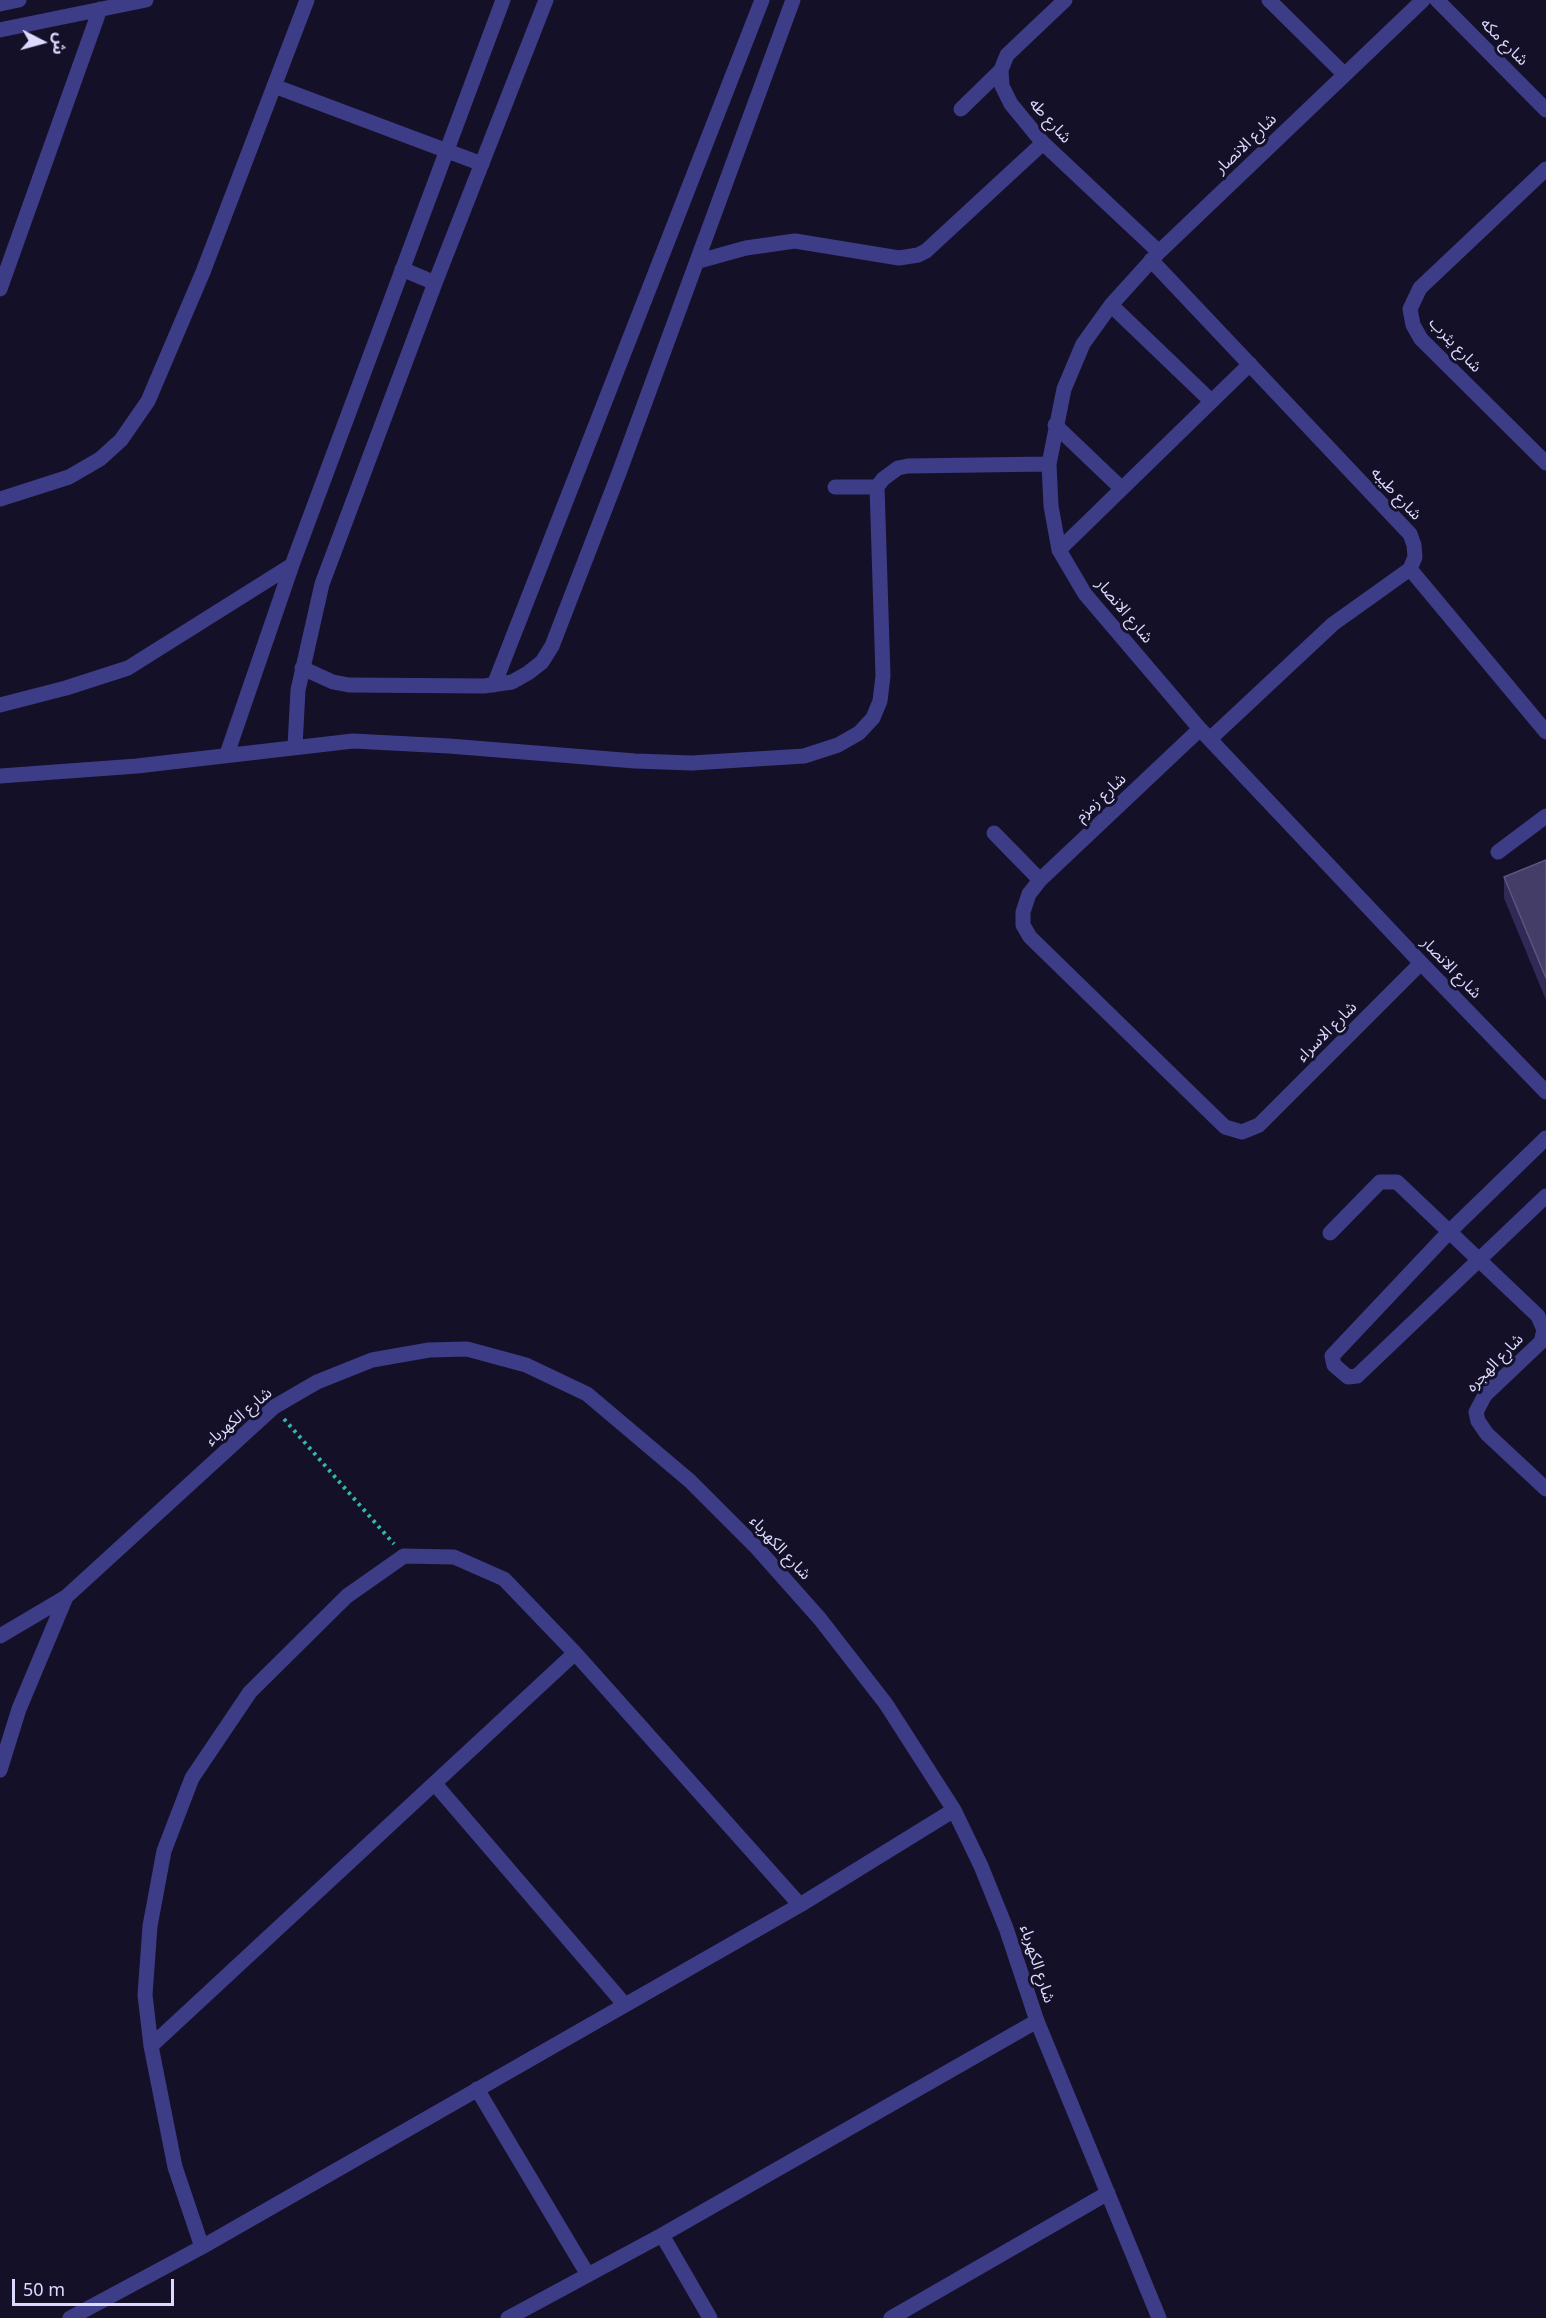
<!DOCTYPE html>
<html>
<head>
<meta charset="utf-8">
<style>
  body { margin:0 }
  #map { position:relative; width:1546px; height:2318px; overflow:hidden; background:#141028; font-family:"Noto Sans","Noto Sans Arabic",sans-serif }
  canvas { display:block }
  .north { position:absolute; left:12px; top:12px; width:60px; height:60px; -webkit-text-stroke:4px #141028; paint-order:stroke; rotate:96deg; font-size:16px; font-weight:700; line-height:24px; text-align:center; color:#dcd9fe }
  .north::after { content:''; display:block; margin:auto; width:21px; height:27px; background:#dcd9fe; clip-path:polygon(50% 0,100% 100%,50% 72%,0 100%) }
  .scale { position:absolute; left:12px; top:2279px; width:162px; height:27px; box-sizing:border-box; border:3px solid #dcd9fe; border-top:0; padding-left:8px; font-size:18px; line-height:21px; white-space:nowrap; color:#dcd9fe; -webkit-text-stroke:4px #141028; paint-order:stroke }
</style>
</head>
<body>
<div id="map">
<canvas width="1546" height="2318"></canvas>
<div class="north">ش</div>
<div class="scale">50 m</div>
</div>
<script>
const ctx = document.querySelector('canvas').getContext('2d');
ctx.lineJoin = 'round';
function toPath(rows) {
  const path = new Path2D();
  for (const r of rows) {
    path.moveTo(r[0], r[1]);
    for (let i = 2; i < r.length; i += 2) path.lineTo(r[i], r[i + 1]);
  }
  return path;
}
function strokePath(path, color, width, dash) {
  ctx.strokeStyle = color;
  ctx.lineWidth = width;
  ctx.lineCap = dash ? 'butt' : 'round';
  ctx.setLineDash(dash || []);
  ctx.stroke(path);
}
function paint(path, color) {
  ctx.fillStyle = color;
  ctx.fill(path, 'evenodd');
}
function write(font, color, halo, rows, align = 'center') {
  ctx.font = font + ' "Noto Sans","Noto Sans Arabic",sans-serif';
  ctx.lineWidth = 6;
  ctx.setLineDash([]);
  ctx.textBaseline = 'middle';
  ctx.strokeStyle = halo;
  ctx.fillStyle = color;
  for (const [text, x, y, turn = 0] of rows) {
    ctx.save();
    ctx.translate(x, y);
    ctx.rotate((+turn || 0) * Math.PI / 180);
    ctx.textAlign = isNaN(turn) ? turn : align;
    if (halo) ctx.strokeText(text, 0, 0);
    ctx.fillText(text, 0, 0);
    ctx.restore();
  }
}
const path = toPath([
  [284,1419,394,1544]
]);
const minor = toPath([
  [1065,0,1007,55,1001,70,1002,86,1011,104,1043,143,1159,252],
  [1269,0,1344,74],
  [1423,0,1159,252,1111,305,1083,344,1064,389,1049,464,1051,506,1059,550,1085,594,1200,729,1421,963,1546,1092],
  [1437,0,1546,110],
  [0,4,19,0],
  [0,30,146,0],
  [274,86,482,164],
  [961,109,1001,70],
  [1546,169,1420,288,1410,309,1413,325,1421,339,1546,463],
  [1151,260,1410,534,1414,545,1415,557,1410,569,1333,624,1210,739],
  [699,261,746,248,795,241,899,258,918,255,926,251,1043,143],
  [402,269,435,283],
  [0,289,100,9],
  [1111,305,1211,401],
  [1055,425,1121,488],
  [835,487,877,487],
  [0,499,69,477,100,459,121,440,148,401,203,272,307,0],
  [1059,550,1250,364],
  [1410,569,1546,732],
  [302,668,333,682,349,685,484,686,512,682,528,673,542,662,552,646,619,473,793,0],
  [494,685,762,0],
  [0,705,66,688,128,668,292,565],
  [1200,729,1040,880,1029,894,1023,912,1023,925,1030,937,1225,1127,1242,1132,1259,1125,1421,963],
  [295,746,298,690,322,584,435,283,546,0],
  [227,754,292,565,503,0],
  [0,776,137,766,353,741,449,746,635,761,692,763,804,756,838,745,859,733,873,718,880,701,883,676,877,487,883,479,898,468,908,466,1049,464],
  [994,833,1040,880],
  [1498,852,1546,816],
  [1546,1138,1448,1233,1332,1356,1334,1365,1348,1377,1357,1376,1546,1196],
  [1330,1233,1380,1182,1397,1182,1538,1316,1544,1330,1541,1342,1485,1395,1476,1412,1478,1421,1487,1434,1546,1489],
  [0,1636,66,1597,274,1407,317,1382,372,1360,429,1350,467,1349,526,1365,587,1394,690,1481,757,1548,820,1619,886,1704,954,1810,981,1866,1006,1928,1037,2021,1159,2318],
  [0,1770,19,1709,66,1597],
  [435,1784,625,2005],
  [151,2046,575,1653],
  [477,2089,588,2275],
  [662,2235,710,2318],
  [202,2247,175,2167,151,2046,145,1995,150,1926,164,1851,192,1778,250,1692,347,1596,404,1556,454,1557,504,1579,575,1653,800,1905],
  [70,2318,202,2247,800,1905,954,1810],
  [508,2318,662,2235,1037,2021],
  [891,2318,1108,2193]
]);
const wall = toPath([
  [1546,860,1546,1000,1504,898,1504,877]
]);
const building = toPath([
  [1546,860,1546,978,1504,877,1546,860]
]);
const streetNames = [
  ["شارع مكه",1504,42,45],
  ["شارع طه",1050,121,48],
  ["شارع الانصار",1246,144,-44],
  ["شارع يثرب",1455,345,47],
  ["شارع طيبه",1396,494,47],
  ["شارع الانصار",1124,611,50],
  ["شارع زمزم",1101,798,-43],
  ["شارع الانصار",1451,968,46],
  ["شارع الاسراء",1327,1032,-45],
  ["شارع الهجره",1495,1363,-46],
  ["شارع الكهرباء",239,1417,-40],
  ["شارع الكهرباء",780,1548,47],
  ["شارع الكهرباء",1037,1964,72]
];
strokePath(path, '#32b9ad', 4, [3, 4.5]);
strokePath(minor, '#3d3c87', 15);
paint(wall, '#322a56');
paint(building, '#443d68');
strokePath(building, '#5c557f', 1.5);
write('16px', '#dcd9fe', '#141028', streetNames);
</script>
</body>
</html>
